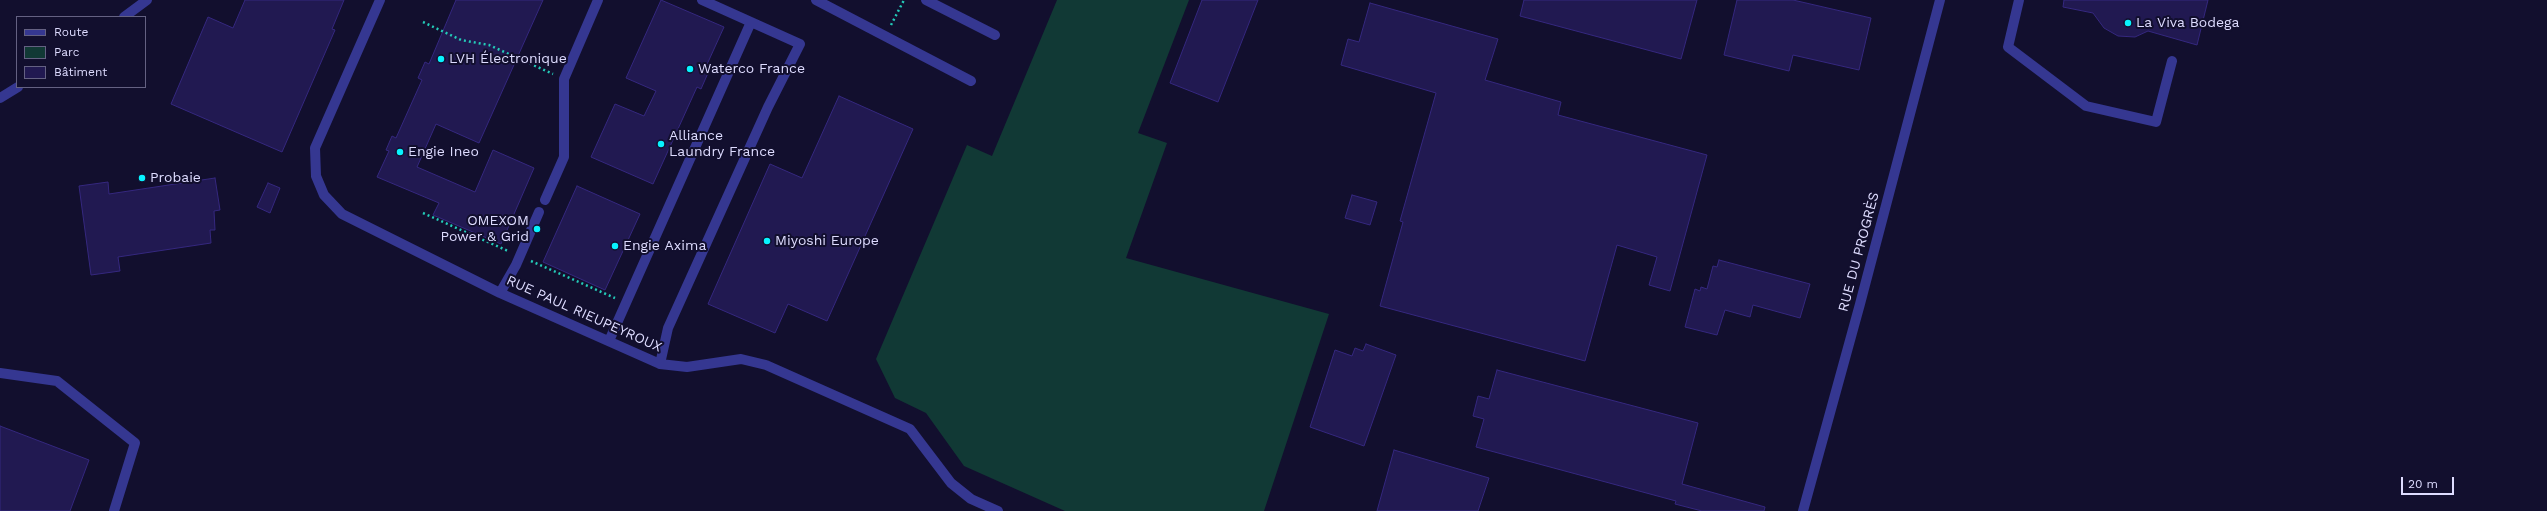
<!DOCTYPE html>
<html>
<head>
<meta charset="utf-8">
<style>
  body { margin:0 }
  #map { position:relative; width:2547px; height:511px; overflow:hidden; background:#120f2e; font-family:"Work Sans",sans-serif }
  canvas { display:block }
  .legend { position:absolute; left:16px; top:16px; width:130px; height:72px; box-sizing:border-box; background:#120f2e; border:1px solid #646182; margin:0; padding:5px 7px; list-style:none; font-size:12px; color:#dedcff }
  .legend li { display:flex; align-items:center; gap:8px; height:20px }
  .legend b { width:20px; border:1px solid #646182 }
  .scale { position:absolute; left:2401px; top:477px; width:53px; height:18px; box-sizing:border-box; border:2px solid #dedcff; border-top:0; padding-left:5px; font-size:12px; line-height:14px; white-space:nowrap; color:#dedcff; -webkit-text-stroke:3px #120f2e; paint-order:stroke }
</style>
</head>
<body>
<div id="map">
<canvas width="2547" height="511"></canvas>
<ul class="legend">
<li><b style="height:5px;background:#353791"></b>Route</li>
<li><b style="height:11px;background:#113935"></b>Parc</li>
<li><b style="height:11px;background:#211951"></b>Bâtiment</li>
</ul>
<div class="scale">20 m</div>
</div>
<script>
const ctx = document.querySelector('canvas').getContext('2d');
ctx.lineJoin = 'round';
function paint(path, color) {
  ctx.fillStyle = color;
  ctx.fill(path, 'evenodd');
}
function toPath(rows) {
  const path = new Path2D();
  for (const r of rows) {
    path.moveTo(r[0], r[1]);
    for (let i = 2; i < r.length; i += 2) path.lineTo(r[i], r[i + 1]);
  }
  return path;
}
function strokePath(path, color, width, dash) {
  ctx.strokeStyle = color;
  ctx.lineWidth = width;
  ctx.lineCap = dash ? 'butt' : 'round';
  ctx.setLineDash(dash || []);
  ctx.stroke(path);
}
function write(font, color, halo, rows, align = 'center') {
  ctx.font = font + ' "Work Sans",sans-serif';
  ctx.lineWidth = 4;
  ctx.setLineDash([]);
  ctx.textBaseline = 'middle';
  ctx.strokeStyle = halo;
  ctx.fillStyle = color;
  for (const [text, x, y, turn = 0] of rows) {
    ctx.save();
    ctx.translate(x, y);
    ctx.rotate((+turn || 0) * Math.PI / 180);
    ctx.textAlign = isNaN(turn) ? turn : align;
    if (halo) ctx.strokeText(text, 0, 0);
    ctx.fillText(text, 0, 0);
    ctx.restore();
  }
}
const green = toPath([
  [1057,0,1189,0,1138,133,1167,143,1126,258,1329,314,1264,511,1065,511,964,466,926,413,895,398,876,359,967,145,992,156]
]);
const building = toPath([
  [245,0,344,0,332,29,335,30,282,152,171,104,208,17,233,28,245,0],
  [456,0,543,0,479,143,436,124,417,167,475,192,493,150,534,168,501,244,433,215,439,203,377,177,389,151,386,150,392,136,396,138,422,80,418,78,425,62,429,64,456,0],
  [661,0,724,27,704,71,708,73,701,89,697,87,653,184,591,157,615,104,644,116,656,91,626,78,661,0],
  [1202,0,1258,0,1218,102,1170,83,1202,0],
  [1524,0,1697,0,1681,59,1520,16,1524,0],
  [1737,0,1793,0,1871,18,1859,70,1793,55,1789,71,1724,55,1737,0],
  [2064,0,2208,0,2197,45,2148,31,2135,37,2118,36,2104,28,2093,13,2063,7,2064,0],
  [1370,3,1498,39,1485,80,1561,102,1558,115,1707,155,1670,291,1649,285,1657,257,1617,245,1585,361,1380,306,1403,222,1400,221,1436,93,1341,65,1348,39,1359,42,1370,3],
  [839,96,913,129,827,321,788,304,775,333,708,304,770,164,802,178,839,96],
  [215,178,220,210,214,211,215,230,210,230,211,243,118,257,120,271,91,275,79,186,108,182,109,194,215,178],
  [268,183,280,188,270,213,257,207,268,183],
  [577,186,640,214,605,290,543,262,577,186],
  [1352,195,1377,202,1370,225,1345,218,1352,195],
  [1719,260,1810,284,1800,318,1753,305,1750,317,1725,310,1717,335,1685,327,1695,289,1700,291,1701,287,1707,289,1713,266,1717,267,1719,260],
  [1366,344,1396,355,1364,446,1310,427,1335,350,1352,356,1355,348,1363,351,1366,344],
  [1497,370,1698,423,1682,484,1765,507,1764,511,1702,511,1675,504,1676,501,1476,447,1484,419,1473,416,1478,396,1489,399,1497,370],
  [0,426,89,460,70,511,0,511,0,426],
  [1394,450,1489,478,1478,511,1377,511,1394,450]
]);
const path = toPath([
  [423,22,461,40,489,45,553,74],
  [891,25,904,0],
  [423,213,508,251],
  [531,261,615,298]
]);
const minor = toPath([
  [380,0,315,148,316,176,324,195,342,214,500,293,660,364,687,367,741,359,766,365,910,429,951,483,971,499,998,511],
  [816,0,971,81],
  [926,0,995,35],
  [2019,0,2008,47,2086,106,2156,122,2172,61],
  [124,17,147,0],
  [0,98,18,87],
  [545,200,564,157,564,79,598,0],
  [500,293,516,265,539,212],
  [609,341,751,22,702,0],
  [660,364,668,328,768,107,800,44,751,22],
  [0,373,57,381,135,443,114,511],
  [1803,511,1860,304,1940,0]
]);
const markers = [
  [2128,23,4,"#08f3ff"],
  [441,59,4,"#08f3ff"],
  [690,69,4,"#08f3ff"],
  [661,144,4,"#08f3ff"],
  [400,152,4,"#08f3ff"],
  [142,178,4,"#08f3ff"],
  [537,229,4,"#08f3ff"],
  [767,241,4,"#08f3ff"],
  [615,246,4,"#08f3ff"]
];
const poiNames = [
  ["La Viva Bodega",2136,23],
  ["LVH Électronique",449,59],
  ["Waterco France",698,69],
  ["Alliance",669,136],
  ["Laundry France",669,152],
  ["Engie Ineo",408,152],
  ["Probaie",150,178],
  ["OMEXOM",529,221,"right"],
  ["Power & Grid",529,237,"right"],
  ["Miyoshi Europe",775,241],
  ["Engie Axima",623,246]
];
const streetNames = [
  ["RUE DU PROGRÈS",1859,252,-75],
  ["RUE PAUL RIEUPEYROUX",584,314,24]
];
paint(green, '#113935');
paint(building, '#211951');
strokePath(building, '#35287f', 1);
strokePath(path, '#24cbb8', 2.5, [2, 3]);
strokePath(minor, '#353791', 10);
for (const [x, y, r, color] of markers) {
  const dot = new Path2D();
  dot.arc(x, y, r, 0, 2 * Math.PI);
  ctx.fillStyle = color;
  ctx.fill(dot);
  strokePath(dot, '#120f2e', 1.5);
}
write('14px', '#dedcff', '#120f2e', poiNames, 'left');
write('14px', '#dedcff', '#120f2e', streetNames);
</script>
</body>
</html>
